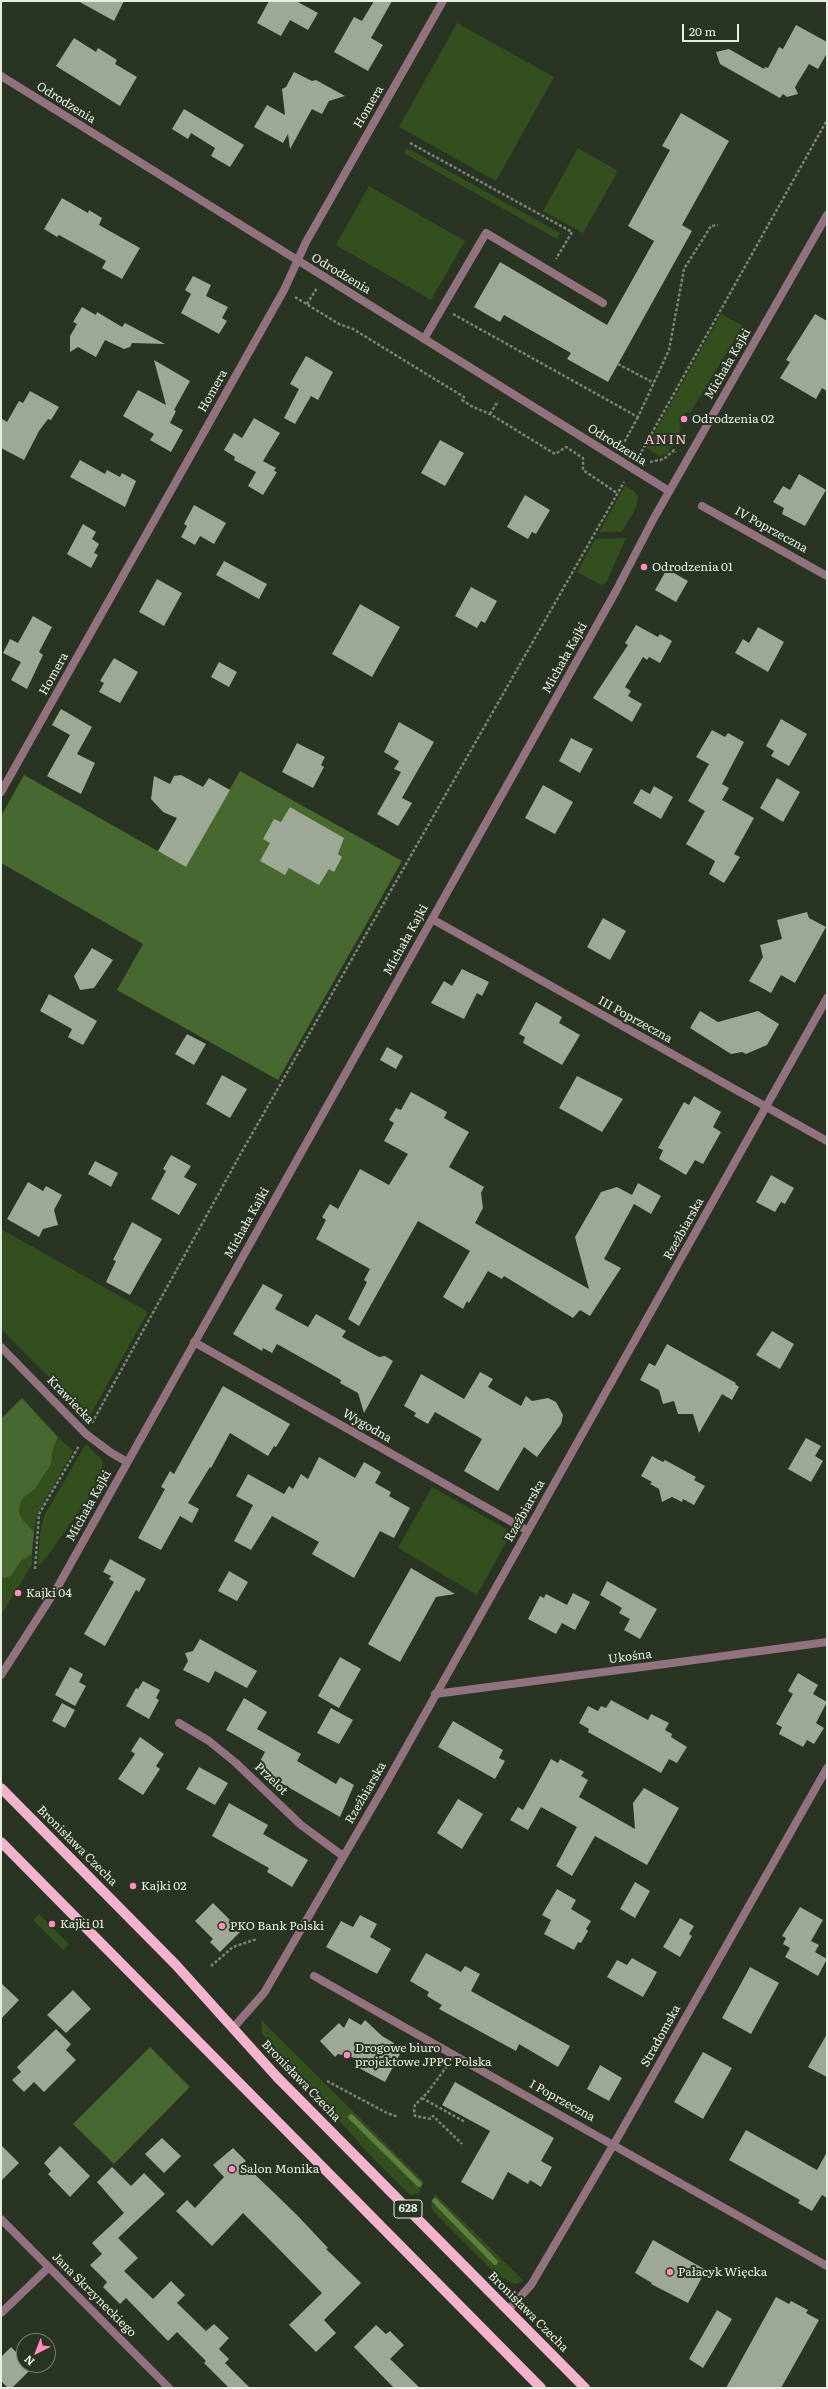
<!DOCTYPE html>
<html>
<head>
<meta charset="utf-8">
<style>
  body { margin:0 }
  #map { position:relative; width:828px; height:2389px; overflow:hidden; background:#2a3423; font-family:Literata,serif }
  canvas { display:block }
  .frame { position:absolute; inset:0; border:2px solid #e7ede3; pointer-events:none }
  .north { position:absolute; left:16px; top:2333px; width:40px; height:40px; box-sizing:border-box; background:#2a3423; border:1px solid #767e70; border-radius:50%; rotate:222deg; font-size:11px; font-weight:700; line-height:16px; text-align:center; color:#e7ede3 }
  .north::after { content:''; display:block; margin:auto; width:14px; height:18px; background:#fd8ebe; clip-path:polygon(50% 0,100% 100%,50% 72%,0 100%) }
  .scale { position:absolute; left:682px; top:24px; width:57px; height:18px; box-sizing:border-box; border:2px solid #e7ede3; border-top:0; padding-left:5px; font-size:12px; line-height:14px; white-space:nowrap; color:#e7ede3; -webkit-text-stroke:3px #2a3423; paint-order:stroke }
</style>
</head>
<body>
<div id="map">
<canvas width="828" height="2389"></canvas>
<div class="frame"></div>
<div class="north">N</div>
<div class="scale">20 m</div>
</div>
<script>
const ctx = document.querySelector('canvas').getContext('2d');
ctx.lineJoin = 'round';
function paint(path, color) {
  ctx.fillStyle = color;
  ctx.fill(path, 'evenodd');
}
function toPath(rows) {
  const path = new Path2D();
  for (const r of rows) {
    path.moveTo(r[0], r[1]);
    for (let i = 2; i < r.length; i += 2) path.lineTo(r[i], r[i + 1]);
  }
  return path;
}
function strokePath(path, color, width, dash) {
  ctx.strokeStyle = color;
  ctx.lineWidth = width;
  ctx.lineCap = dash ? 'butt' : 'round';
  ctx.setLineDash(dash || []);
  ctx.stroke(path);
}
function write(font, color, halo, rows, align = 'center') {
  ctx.font = font + ' Literata,serif';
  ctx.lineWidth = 4;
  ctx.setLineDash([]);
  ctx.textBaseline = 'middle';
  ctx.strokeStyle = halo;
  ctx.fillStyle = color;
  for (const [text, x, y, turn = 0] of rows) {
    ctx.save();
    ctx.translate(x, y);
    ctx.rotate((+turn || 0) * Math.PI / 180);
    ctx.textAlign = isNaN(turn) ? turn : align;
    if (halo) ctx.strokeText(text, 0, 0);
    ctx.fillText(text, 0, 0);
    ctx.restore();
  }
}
const green = toPath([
  [457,23,554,77,496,181,399,127],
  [407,148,560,233,557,239,404,153],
  [578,148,618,171,583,233,543,211],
  [369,186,465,241,431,300,336,245],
  [721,314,743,326,690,413,686,412,679,425,682,427,667,454,659,456,646,448],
  [625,486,634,491,638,496,637,506,622,532,599,532],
  [626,538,606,583,601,585,577,572,595,539],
  [1,1229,148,1312,89,1417,1,1329],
  [58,1437,73,1451,37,1515,34,1532,22,1519,19,1512,20,1504,23,1498,35,1489,51,1466,53,1449],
  [86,1444,102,1460,103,1478,40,1566,38,1563,40,1533,44,1516],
  [432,1487,506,1529,509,1537,477,1595,398,1548],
  [32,1554,32,1565,1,1615,1,1577,4,1578,16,1569,21,1561],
  [39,1914,69,1944,63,1950,33,1920],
  [261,2020,424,2182,418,2194,410,2195,369,2154,262,2034],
  [435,2194,524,2281,515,2284,498,2276,433,2211,431,2204]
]);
const forest = toPath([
  [240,771,402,861,278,1080,117,990,143,944,1,863,1,816,24,775,186,867],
  [22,1398,58,1437,53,1449,51,1465,35,1489,23,1498,20,1504,19,1512,22,1519,34,1532,32,1554,21,1561,11,1576,4,1578,1,1577,1,1419],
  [150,2047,190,2087,114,2164,73,2124]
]);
const stream = toPath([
  [351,2117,419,2184],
  [435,2201,495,2262]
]);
const building = toPath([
  [78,1,124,1,114,21],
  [269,1,296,1,318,13,308,30,290,20,281,36,257,23],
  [374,1,392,1,371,38,383,45,368,71,334,52,354,17,362,21],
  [796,25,827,42,827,53,818,69,809,64,795,87,798,94,787,97,783,94,780,98,720,64,716,52,729,49,764,69,765,67,768,68,779,47,783,49],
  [74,38,96,52,98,48,117,60,115,64,137,77,120,106,56,66],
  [294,72,312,81,316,80,345,96,329,101,322,114,312,109,290,149,288,134,283,143,254,127,267,105,285,115,282,89,286,87],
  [184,109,244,145,230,167,211,156,215,148,191,133,188,139,172,129],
  [681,113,729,141,682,225,692,231,608,382,567,359,571,353,504,315,500,322,474,307,500,262,607,325,654,241,628,226,670,150,662,146],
  [62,198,88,213,89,210,102,218,99,225,140,248,122,279,102,268,106,261,59,235,57,237,44,229],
  [193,276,211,285,206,296,228,307,222,318,227,321,219,334,181,313,191,294,185,290],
  [82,307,96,315,97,312,122,327,125,323,165,344,132,343,130,347,124,349,105,340,96,357,78,347,70,352,70,336,77,324,73,322],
  [815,314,827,321,827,391,822,388,816,399,780,378,790,362,786,360],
  [306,356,333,372,318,400,311,396,295,424,284,418,299,389,290,384],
  [154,360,190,381,174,410,176,411,170,423,183,430,171,452,150,440,154,434,123,416,138,390,166,405],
  [30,391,59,407,51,420,48,419,39,431,24,460,1,448,1,418,7,422,19,401,23,403],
  [254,418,280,433,263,461,276,468,274,471,277,472,263,495,248,486,256,472,234,460,235,457,224,450,234,433,242,438],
  [440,440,464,453,445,486,421,473],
  [80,460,105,474,107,470,120,477,122,473,136,481,125,507,70,477],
  [799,474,826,490,805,526,782,514,784,508,773,502,783,486,790,490],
  [525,495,550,510,536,534,532,532,528,539,507,527],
  [194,505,226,523,214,544,200,536,195,545,181,537,187,526,184,524],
  [83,524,96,532,92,539,99,544,94,553,98,555,91,568,67,554],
  [224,561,267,584,259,599,216,575],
  [667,569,688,581,676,602,655,590],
  [157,579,182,593,164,626,139,612],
  [471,587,497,601,485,623,481,621,477,628,455,616],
  [360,604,400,627,372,677,332,654],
  [33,616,52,627,39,652,43,655,27,689,11,680,21,662,3,653,10,639,18,643],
  [636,625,658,637,660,634,672,641,660,663,649,657,647,660,643,657,625,687,631,691,628,696,642,704,632,722,593,698,628,645,625,643],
  [758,627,784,642,768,672,735,653,743,639,749,643],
  [114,658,138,672,120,703,99,692,104,683,100,681],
  [219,662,237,672,229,687,211,677],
  [61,709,92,727,77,754,95,763,81,794,47,776,70,735,52,725],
  [781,719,807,734,789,766,771,756,774,751,766,746],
  [399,722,434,742,402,798,412,803,398,826,377,814,401,772,394,769,399,761,384,752],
  [712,730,725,737,728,733,744,742,722,784,729,788,722,800,754,818,734,854,740,857,724,883,709,874,715,861,686,844,705,811,688,801,709,764,696,757],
  [571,738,593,749,580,773,559,761],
  [297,743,325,757,321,765,324,767,313,788,282,772],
  [181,775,203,787,209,778,230,790,186,867,158,851,177,818,163,812,151,799,154,776,170,784,174,776],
  [777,778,800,792,783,822,760,808],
  [543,785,573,802,555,834,525,818],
  [654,786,673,797,661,819,633,803,641,789,650,794],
  [290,807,344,838,338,854,342,857,334,872,329,869,319,885,289,868,285,875,260,861,270,843,263,839,274,819,281,822],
  [807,912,809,918,826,927,795,983,781,975,771,993,749,981,763,957,760,945,782,939,777,920],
  [603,918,626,931,610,960,587,947],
  [92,948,113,960,94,988,80,990,74,976],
  [462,969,489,982,482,996,477,993,464,1019,431,1003,444,981,452,986],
  [49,994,97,1021,83,1045,68,1037,72,1029,40,1011],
  [536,1002,562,1017,559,1023,580,1035,562,1065,523,1043,525,1037,519,1034],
  [700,1011,718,1022,758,1011,779,1024,767,1045,746,1054,742,1052,731,1054,690,1028],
  [187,1034,206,1044,194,1065,175,1054],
  [387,1047,403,1056,396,1069,380,1060],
  [222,1075,247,1089,230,1118,206,1104],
  [577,1076,623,1099,602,1132,559,1108],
  [411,1092,447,1112,444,1118,469,1132,449,1167,484,1187,481,1193,483,1208,475,1223,589,1289,575,1237,601,1192,617,1187,632,1195,638,1183,661,1196,651,1214,634,1204,604,1259,621,1268,590,1316,580,1310,573,1318,504,1276,502,1279,488,1271,469,1303,467,1301,463,1309,443,1297,470,1251,418,1221,359,1326,348,1319,367,1282,364,1280,370,1269,316,1239,326,1220,322,1217,330,1204,338,1209,360,1169,389,1185,408,1154,384,1141,394,1123,389,1120,396,1108,401,1110],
  [694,1096,721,1112,713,1127,721,1132,703,1164,695,1160,686,1175,659,1159,663,1150,658,1148,684,1102,689,1105],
  [171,1155,191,1166,184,1177,197,1184,179,1215,151,1199,166,1171,163,1169],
  [95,1161,118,1173,111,1187,88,1174],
  [771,1175,794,1188,785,1204,781,1202,775,1212,756,1202],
  [28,1182,43,1191,46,1186,62,1195,54,1210,58,1225,43,1229,39,1237,7,1219],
  [132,1222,162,1239,130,1295,106,1282,116,1261,113,1260],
  [263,1284,283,1295,275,1309,308,1327,316,1314,346,1331,342,1337,379,1357,385,1356,393,1361,364,1413,358,1393,340,1383,341,1380,277,1344,272,1353,263,1348,262,1351,233,1334],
  [772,1331,794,1344,780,1369,756,1355],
  [667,1344,736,1383,735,1384,739,1387,732,1400,722,1394,699,1433,693,1414,678,1414,674,1401,663,1404,659,1390,640,1380,649,1363,655,1366],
  [480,1372,493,1379,488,1387,521,1406,526,1396,532,1401,548,1398,556,1402,563,1415,561,1424,537,1457,524,1447,498,1491,464,1471,482,1439,435,1412,428,1424,414,1416,416,1413,404,1406,421,1374,464,1399],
  [223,1386,290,1424,276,1447,274,1446,268,1456,230,1433,211,1468,210,1467,188,1503,199,1509,192,1523,180,1516,161,1550,138,1538,165,1489,161,1487,170,1471,174,1474],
  [806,1438,821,1446,815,1456,823,1461,811,1482,788,1469],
  [652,1456,663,1462,665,1460,696,1477,694,1480,705,1486,694,1505,683,1499,682,1502,672,1497,662,1502,659,1489,650,1484,652,1482,641,1476],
  [319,1457,355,1478,364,1462,381,1472,375,1483,391,1492,389,1496,410,1508,394,1538,380,1531,354,1578,312,1554,319,1542,272,1516,251,1550,234,1541,253,1505,236,1496,248,1474,284,1494,289,1486,293,1489,301,1474,308,1479],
  [110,1559,146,1579,139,1592,136,1590,105,1646,84,1634,114,1582,109,1579,111,1576,103,1572],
  [411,1568,455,1594,436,1597,400,1662,368,1644],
  [229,1571,248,1582,237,1601,218,1591],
  [607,1581,657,1609,640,1639,624,1630,630,1619,619,1613,622,1608,600,1595],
  [573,1593,590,1602,575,1630,562,1623,556,1634,528,1619,540,1596,544,1598,546,1594,567,1605],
  [200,1639,257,1671,247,1688,215,1671,209,1683,183,1670,188,1661,185,1653,193,1651],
  [340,1657,361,1669,339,1708,318,1696],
  [70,1667,83,1674,79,1682,86,1686,75,1706,55,1695],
  [798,1673,818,1685,813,1694,827,1702,816,1723,824,1728,814,1744,807,1740,803,1747,779,1734,782,1727,776,1724,793,1694,788,1691],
  [143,1681,160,1690,156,1698,159,1700,149,1719,126,1706,136,1688,138,1689],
  [244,1698,267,1712,257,1729,301,1754,297,1761,336,1784,340,1777,354,1785,340,1817,269,1776,271,1772,258,1765,265,1752,226,1730],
  [611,1700,648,1720,651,1714,669,1723,665,1730,672,1734,671,1737,687,1747,677,1763,669,1759,661,1773,588,1732,589,1729,579,1723,588,1706,598,1711,601,1706,606,1708],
  [62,1703,75,1710,65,1728,52,1721],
  [331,1708,353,1720,339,1744,317,1733],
  [453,1721,503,1750,499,1758,505,1761,495,1779,438,1747],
  [140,1737,164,1754,156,1766,160,1769,143,1795,118,1779,135,1754,131,1751],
  [551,1759,558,1763,560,1759,584,1772,581,1776,588,1780,579,1797,635,1829,633,1803,644,1788,679,1808,647,1865,595,1836,572,1876,556,1866,577,1827,541,1807,528,1830,510,1820,518,1807,523,1810],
  [199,1767,228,1783,215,1805,186,1789],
  [458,1799,483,1814,462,1849,437,1833],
  [229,1803,268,1825,263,1834,308,1860,292,1887,267,1872,269,1868,212,1836],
  [635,1882,650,1891,635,1918,620,1909],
  [557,1889,576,1900,571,1909,591,1921,586,1929,588,1931,581,1943,578,1942,574,1950,544,1934,551,1920,542,1915],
  [213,1903,241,1931,220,1952,210,1942,213,1939,195,1921],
  [800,1907,823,1920,811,1941,819,1945,815,1952,827,1959,818,1976,785,1957,790,1948,783,1944,786,1938,782,1936],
  [360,1915,377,1924,370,1937,391,1949,377,1974,326,1947,341,1921,353,1927],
  [680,1918,694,1926,689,1934,692,1936,680,1957,663,1947],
  [426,1953,461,1972,465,1966,480,1974,471,1991,570,2046,558,2067,519,2044,516,2051,439,2009,442,2005,427,1996,429,1992,410,1981],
  [632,1958,657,1972,643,1997,607,1977,617,1960,627,1965],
  [750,1967,779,1983,751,2034,722,2018],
  [1,1983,19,2000,1,2019],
  [73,1990,91,2009,66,2033,47,2015],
  [349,2018,361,2025,365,2020,382,2036,394,2043,391,2049,400,2054,385,2082,359,2068,363,2060,338,2054,335,2057,320,2041,339,2023,344,2028],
  [56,2029,71,2044,66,2050,76,2060,44,2092,34,2082,24,2092,12,2080,21,2072,17,2067],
  [827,2034,827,2077,808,2067],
  [703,2052,732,2068,703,2119,674,2102],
  [600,2065,622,2078,609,2101,587,2089],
  [455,2082,554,2138,541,2161,552,2167,541,2187,530,2180,528,2184,508,2172,493,2200,461,2182,490,2131,442,2105],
  [746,2130,817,2170,827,2152,827,2198,822,2195,812,2211,798,2203,800,2200,729,2160],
  [162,2138,181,2156,164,2173,145,2154],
  [1,2145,19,2163,1,2181],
  [60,2146,90,2176,70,2197,48,2174,51,2171,44,2163],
  [233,2148,246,2161,243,2163,296,2214,328,2248,326,2249,361,2283,324,2320,336,2333,316,2352,289,2325,322,2293,270,2240,243,2213,212,2246,176,2211,187,2200,195,2208,224,2177,213,2165],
  [112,2167,131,2186,144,2173,165,2194,118,2238,138,2258,124,2271,153,2299,171,2281,185,2295,177,2303,206,2331,214,2324,229,2338,219,2349,229,2359,225,2363,250,2388,229,2388,204,2363,206,2361,177,2332,168,2341,126,2298,120,2304,103,2287,107,2282,90,2265,102,2254,92,2243,124,2213,97,2182],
  [653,2240,706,2270,688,2303,651,2284,652,2283,635,2273],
  [776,2297,789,2304,791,2301,808,2310,806,2313,819,2320,804,2347,781,2388,726,2388],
  [717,2310,732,2319,703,2368,689,2359],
  [376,2325,386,2334,390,2331,404,2345,390,2359,420,2388,394,2388,354,2347],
  [11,2347,24,2360,24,2365,28,2365,32,2368,12,2388,8,2388,1,2381,1,2357]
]);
const path = toPath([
  [410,143,572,232,556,259],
  [295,297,339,324,353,329,464,397,462,400,473,407,490,414,555,454,566,447,583,458,583,470,617,493],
  [307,304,317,288],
  [453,314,638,417,669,350,684,269,711,226,718,225],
  [618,364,654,383],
  [490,414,498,401],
  [622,446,638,417],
  [639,456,827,120],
  [650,462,664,459,674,450,676,452],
  [92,1423,240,1155,624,482],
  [35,1569,39,1514,79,1446],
  [211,1966,233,1947,257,1939],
  [447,2066,428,2092,415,2105,414,2110,415,2116,431,2119,433,2116,462,2144],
  [327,2081,387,2113,398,2117],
  [422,2098,465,2122]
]);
const service = toPath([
  [424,339,486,233,603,303],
  [665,1664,827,1642]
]);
const minor = toPath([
  [1,76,669,491],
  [702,506,827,576],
  [1,792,284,290,306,242,443,1],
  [432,919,827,1141],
  [194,1342,528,1531],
  [1,1347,86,1434,110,1452,127,1462],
  [435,1694,665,1664],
  [179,1723,209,1741,236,1763,301,1825,343,1856],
  [314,1976,827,2266],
  [233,2028,264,1993,384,1787,827,998],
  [1,2219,169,2388],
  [508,2310,531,2285,618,2137,827,1768],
  [1,2313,49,2267]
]);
const tertiary = toPath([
  [1,1675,57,1588,616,591,654,518,827,215]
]);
const primary = toPath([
  [1,1788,176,1965,277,2077,585,2388],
  [1,1842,541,2388]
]);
const markers = [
  [684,419,4,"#fd8ebe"],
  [644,567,4,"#fd8ebe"],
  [18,1593,4,"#fd8ebe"],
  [133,1886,4,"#fd8ebe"],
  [52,1924,4,"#fd8ebe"],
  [222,1926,4,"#fd8ebe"],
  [347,2055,4,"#fd8ebe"],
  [232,2169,4,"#fd8ebe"],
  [670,2272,4,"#fd8ebe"]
];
const shields = [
  [408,2209,28]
];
const shieldNames = [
  ["628",408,2209]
];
const streetNames = [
  ["Odrodzenia",66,103,32],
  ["Homera",369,107,-60],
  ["Odrodzenia",341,274,31],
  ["Michała Kajki",728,364,-60],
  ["Homera",213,391,-61],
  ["Odrodzenia",617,445,32],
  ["IV Poprzeczna",771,530,29],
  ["Michała Kajki",565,658,-61],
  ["Homera",54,674,-61],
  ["Michała Kajki",406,940,-61],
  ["III Poprzeczna",635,1020,29],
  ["Michała Kajki",247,1223,-61],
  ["Rzeźbiarska",684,1229,-61],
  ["Krawiecka",70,1400,46],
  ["Wygodna",367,1426,30],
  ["Michała Kajki",89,1506,-61],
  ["Rzeźbiarska",525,1511,-61],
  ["Ukośna",630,1657,-7],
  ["Przelot",271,1779,44],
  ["Rzeźbiarska",366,1793,-60],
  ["Bronisława Czecha",77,1846,45],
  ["Stradomska",661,2036,-61],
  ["Bronisława Czecha",301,2081,46],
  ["I Poprzeczna",562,2101,29],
  ["Jana Skrzyneckiego",94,2295,45],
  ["Bronisława Czecha",528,2312,45]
];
const poiNames = [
  ["Odrodzenia 02",692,419],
  ["Odrodzenia 01",652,567],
  ["Kajki 04",26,1593],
  ["Kajki 02",141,1886],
  ["Kajki 01",60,1924],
  ["PKO Bank Polski",230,1926],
  ["Drogowe biuro",355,2048],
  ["projektowe JPPC Polska",355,2062],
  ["Salon Monika",240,2169],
  ["Pałacyk Więcka",678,2272]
];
const quarterNames = [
  ["ANIN",666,440]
];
paint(green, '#334f1d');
paint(forest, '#47682e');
strokePath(stream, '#5c7f43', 5.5);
paint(building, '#9da995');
strokePath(path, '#7c8476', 2.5, [3, 2]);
strokePath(service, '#92727e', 8);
strokePath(minor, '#92727e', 8);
strokePath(tertiary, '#92727e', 8);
strokePath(primary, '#f3b3cc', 10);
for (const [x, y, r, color] of markers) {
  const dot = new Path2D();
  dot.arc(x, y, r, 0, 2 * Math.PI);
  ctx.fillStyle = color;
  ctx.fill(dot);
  strokePath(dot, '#2a3423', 1.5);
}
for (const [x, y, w] of shields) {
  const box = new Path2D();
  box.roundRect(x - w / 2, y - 9, w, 18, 3);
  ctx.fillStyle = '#2a3423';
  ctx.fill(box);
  strokePath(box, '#e7ede3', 1);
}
write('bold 11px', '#e7ede3', null, shieldNames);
write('12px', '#e7ede3', '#2a3423', streetNames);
write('12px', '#e7ede3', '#2a3423', poiNames, 'left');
ctx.letterSpacing = '1px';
write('14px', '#f9bad3', '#2a3423', quarterNames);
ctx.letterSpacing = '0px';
</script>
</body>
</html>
